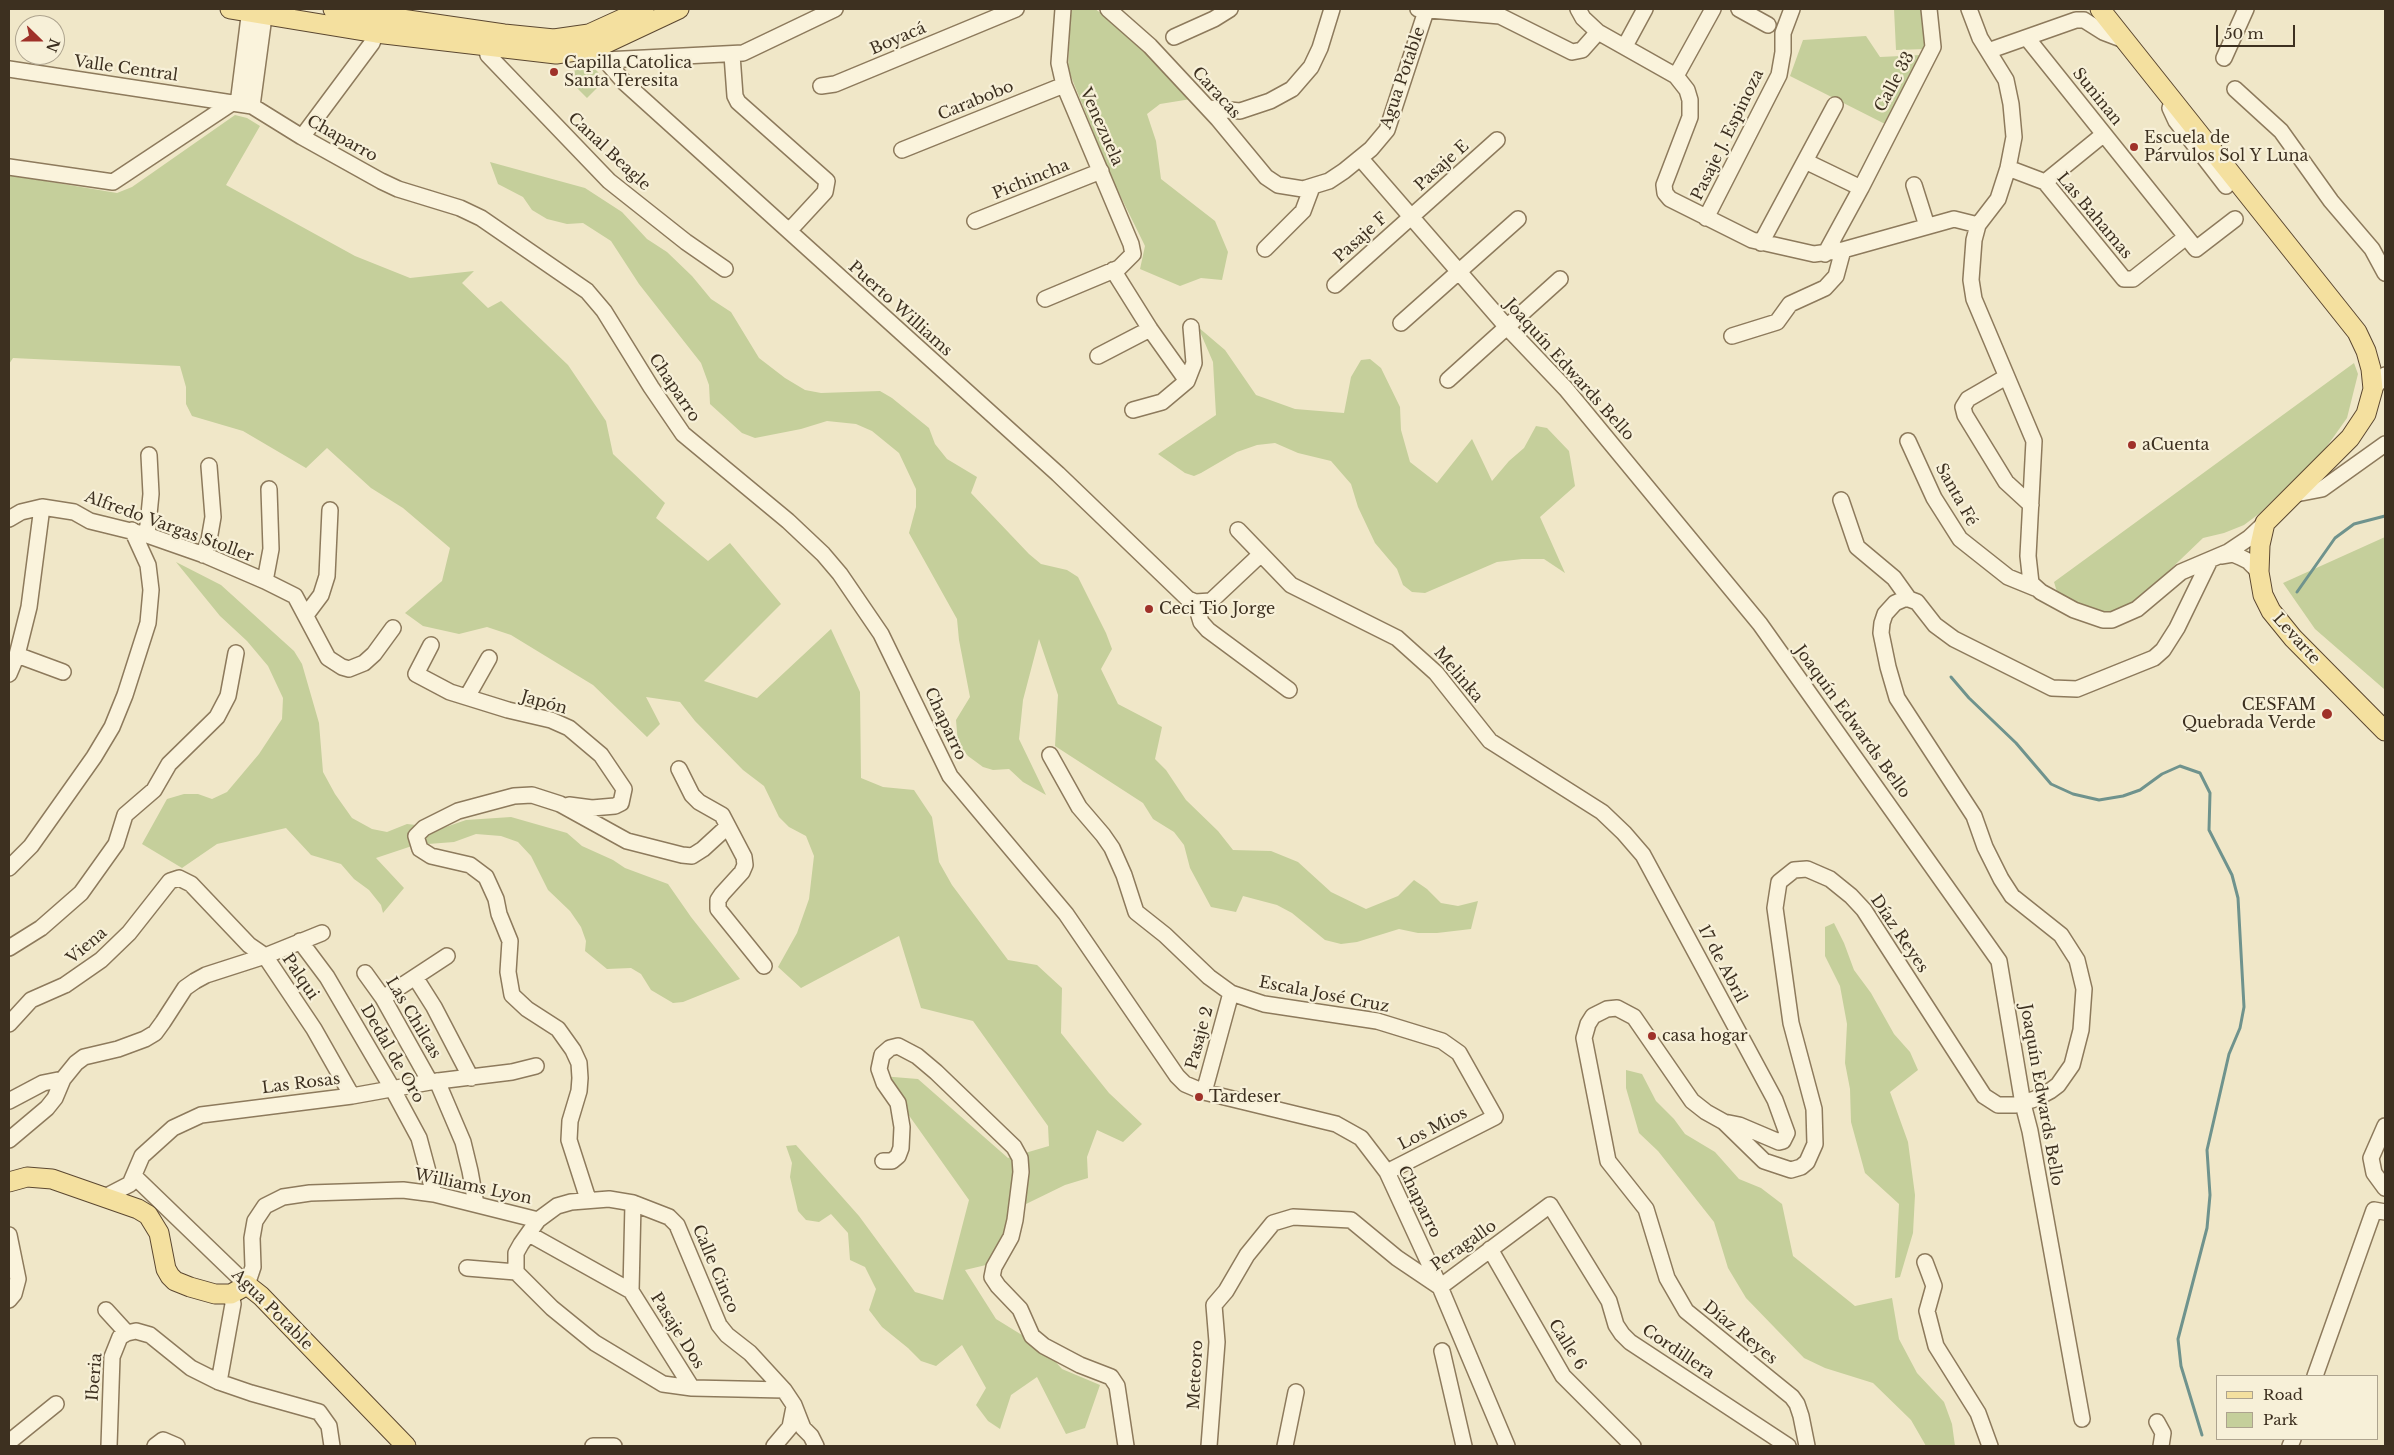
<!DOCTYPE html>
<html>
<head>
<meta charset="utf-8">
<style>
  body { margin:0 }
  #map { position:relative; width:2394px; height:1455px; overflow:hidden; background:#f0e7c8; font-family:"Libre Baskerville",serif }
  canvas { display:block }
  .frame { position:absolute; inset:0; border:10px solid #3d3020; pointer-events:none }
  .legend { position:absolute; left:2216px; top:1375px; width:162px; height:65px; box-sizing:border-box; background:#f7f0d8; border:1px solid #ada38e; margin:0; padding:6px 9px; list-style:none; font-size:15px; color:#3d3020 }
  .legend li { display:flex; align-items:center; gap:10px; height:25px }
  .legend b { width:25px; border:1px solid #ada38e }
  .north { position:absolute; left:15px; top:15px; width:50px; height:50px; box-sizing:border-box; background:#f7f0d8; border:1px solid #ada38e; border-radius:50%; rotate:112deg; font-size:14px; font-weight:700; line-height:20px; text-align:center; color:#3d3020 }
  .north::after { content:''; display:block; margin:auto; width:18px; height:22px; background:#9f3129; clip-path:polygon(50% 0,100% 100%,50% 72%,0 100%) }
  .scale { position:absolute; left:2216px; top:25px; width:79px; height:22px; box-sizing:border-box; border:2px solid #3d3020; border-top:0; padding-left:6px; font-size:15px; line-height:18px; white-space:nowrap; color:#3d3020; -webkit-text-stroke:4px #f7f0d8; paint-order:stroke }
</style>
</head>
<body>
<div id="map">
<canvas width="2394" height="1455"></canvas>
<div class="frame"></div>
<ul class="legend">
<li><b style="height:6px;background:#f4e09f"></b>Road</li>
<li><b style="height:14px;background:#c5cf9b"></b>Park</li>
</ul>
<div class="north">N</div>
<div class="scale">50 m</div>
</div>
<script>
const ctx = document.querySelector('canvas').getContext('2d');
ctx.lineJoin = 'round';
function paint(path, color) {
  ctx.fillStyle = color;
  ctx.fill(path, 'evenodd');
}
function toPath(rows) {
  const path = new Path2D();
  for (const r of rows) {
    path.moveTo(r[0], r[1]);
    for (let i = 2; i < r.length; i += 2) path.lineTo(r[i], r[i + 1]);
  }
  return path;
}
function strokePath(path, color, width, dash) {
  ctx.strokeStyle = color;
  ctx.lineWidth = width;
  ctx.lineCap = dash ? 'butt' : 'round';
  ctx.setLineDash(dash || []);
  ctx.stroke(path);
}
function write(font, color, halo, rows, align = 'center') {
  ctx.font = font + ' "Libre Baskerville",serif';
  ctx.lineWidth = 4.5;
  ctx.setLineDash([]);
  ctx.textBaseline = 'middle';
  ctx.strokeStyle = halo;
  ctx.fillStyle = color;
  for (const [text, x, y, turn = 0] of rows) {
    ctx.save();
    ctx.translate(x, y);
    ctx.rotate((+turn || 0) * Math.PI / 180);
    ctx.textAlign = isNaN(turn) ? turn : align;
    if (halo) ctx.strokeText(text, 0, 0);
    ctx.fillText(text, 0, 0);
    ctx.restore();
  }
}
const green = toPath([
  [1071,9,1095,9,1117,24,1191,99,1160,104,1147,114,1156,141,1161,179,1215,221,1228,252,1222,280,1201,278,1180,286,1140,269,1145,246,1114,183,1068,69],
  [1894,9,1924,9,1926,49,1896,50],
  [1866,36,1880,57,1921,55,1887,125,1790,76,1803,40],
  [575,61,589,62,605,80,587,98,574,85],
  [235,115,247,118,260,126,226,185,355,256,410,278,474,271,462,283,488,308,501,301,568,365,606,421,613,454,665,503,656,518,708,561,730,543,781,604,704,681,757,698,831,629,860,692,861,778,883,787,914,790,932,817,939,862,952,885,1008,960,1037,965,1062,988,1061,1033,1109,1093,1142,1124,1123,1142,1097,1130,1087,1157,1088,1178,1065,1185,1026,1204,1007,1260,965,1270,996,1319,1043,1348,1062,1369,1100,1385,1085,1428,1066,1434,1037,1377,1011,1395,1000,1429,988,1421,976,1405,986,1388,962,1345,936,1366,921,1361,908,1348,882,1327,869,1310,876,1289,865,1267,850,1260,848,1233,831,1214,819,1222,806,1220,798,1211,790,1177,792,1163,786,1146,796,1145,859,1216,915,1292,943,1300,969,1200,881,1076,918,1079,1008,1158,1049,1146,1048,1126,973,1021,921,1008,899,936,801,988,778,967,797,933,809,899,814,856,806,836,789,827,779,817,764,786,743,770,695,721,680,702,646,697,660,724,647,737,593,685,511,635,487,627,459,634,423,626,405,613,442,581,450,548,403,508,371,488,327,448,306,468,243,431,192,416,186,404,186,387,180,366,13,358,9,364,9,175,117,193,132,187],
  [490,162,585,188,622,212,647,239,667,252,692,276,711,299,731,312,759,358,785,378,805,390,821,393,880,391,892,398,929,428,935,444,947,459,977,477,971,493,1029,554,1041,564,1067,570,1078,577,1106,633,1112,649,1101,669,1118,704,1162,727,1155,759,1166,770,1186,800,1218,831,1233,850,1271,851,1298,862,1331,892,1366,909,1398,896,1414,880,1427,889,1441,903,1458,906,1478,901,1471,929,1437,933,1418,933,1399,929,1357,942,1341,944,1325,940,1292,913,1277,905,1243,896,1236,912,1211,907,1190,868,1184,845,1174,832,1153,819,1143,803,1055,746,1058,695,1039,639,1023,700,1019,739,1046,795,1023,782,1009,769,993,770,983,767,968,756,958,744,956,720,970,697,959,640,957,619,909,533,916,507,916,489,899,453,872,431,856,424,827,421,801,429,755,438,742,433,710,404,709,385,701,363,639,284,611,241,583,223,567,224,547,219,532,210,523,197,498,184],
  [1198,327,1225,350,1256,395,1295,409,1344,413,1351,377,1361,360,1370,359,1381,368,1400,407,1401,430,1410,462,1437,483,1472,439,1492,481,1509,461,1524,448,1536,426,1547,428,1569,451,1575,486,1540,517,1565,573,1544,559,1522,559,1497,562,1425,593,1412,592,1403,585,1397,569,1375,543,1358,507,1351,484,1331,461,1298,453,1275,443,1257,445,1237,452,1201,473,1194,476,1185,473,1158,454,1216,415,1213,362],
  [2354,363,2358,374,2347,418,2325,449,2260,513,2244,525,2224,533,2203,538,2132,606,2107,614,2068,600,2057,592,2054,582],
  [2385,537,2385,687,2384,689,2315,629,2283,583],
  [176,562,221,585,294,651,302,664,319,723,323,772,335,794,352,818,372,829,387,832,407,824,443,828,466,820,511,817,567,833,582,846,613,860,625,868,668,884,691,917,740,979,683,1002,673,1003,651,990,641,974,631,968,607,969,585,951,586,941,581,927,570,911,548,890,531,856,518,842,501,836,476,834,454,842,415,845,376,858,404,888,383,913,381,905,369,890,354,879,341,864,311,855,286,828,217,844,182,868,142,844,167,799,184,794,198,794,212,799,227,792,259,754,282,719,283,698,268,666,247,641,220,616],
  [1834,923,1844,943,1854,970,1871,993,1894,1034,1910,1052,1918,1070,1890,1092,1908,1142,1915,1195,1913,1233,1900,1277,1895,1278,1899,1204,1865,1173,1851,1122,1850,1089,1845,1063,1847,1024,1840,986,1825,956,1825,927],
  [1626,1070,1642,1074,1656,1101,1674,1119,1685,1134,1715,1152,1739,1179,1761,1188,1782,1204,1793,1256,1855,1306,1892,1298,1899,1339,1917,1373,1944,1402,1952,1424,1955,1446,1926,1446,1911,1420,1873,1383,1825,1368,1804,1358,1746,1298,1728,1268,1714,1222,1658,1151,1639,1133,1626,1088]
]);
const stream = toPath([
  [2297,592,2335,538,2354,524,2385,516],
  [1951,677,1969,698,2016,743,2051,784,2073,794,2099,800,2123,796,2140,790,2162,774,2180,766,2200,773,2210,793,2209,830,2232,875,2238,898,2244,1007,2240,1028,2229,1054,2207,1150,2210,1195,2207,1228,2178,1339,2181,1366,2202,1435]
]);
const minor = toPath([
  [1108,9,1150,46,1218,119,1266,177,1278,185,1303,189,1329,181,1344,171,1371,149,1387,130,1426,11],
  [1418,9,1500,16,1572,52,1582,50,1598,32],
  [1578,9,1583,18,1598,32,1676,76,1687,90,1690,100,1690,117,1664,185,1665,193,1670,199,1752,240,1814,254,1843,250,1954,219,1978,225],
  [1739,9,1768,25],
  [1969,9,1980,38,2006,80,2011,104,2014,137,2008,168,1998,199,1978,225,1974,240,1971,280,1974,299,2034,441,2028,556,2031,583,2041,592,2074,610,2103,620,2112,620,2137,609,2181,572,2228,552,2249,538,2265,523],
  [1174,37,1214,19,1230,9],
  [591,38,605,60,625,83,1058,474,1188,599,1195,602,1211,601,1261,554],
  [2027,38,2196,249,2235,219],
  [486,46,488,55,609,181,686,242,725,269],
  [1625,46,1645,9],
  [1988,51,2076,20,2084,20,2103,32,2124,40],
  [732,55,735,96,738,102,827,181,825,192,789,231],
  [2224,58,2246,9],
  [605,60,743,53,835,9],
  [9,69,252,106,302,137,381,181,398,189,460,208,481,218,587,291,604,311,651,387,683,434,788,521,823,554,840,574,881,634,950,776,1066,914,1177,1076,1185,1084,1204,1092,1336,1124,1361,1138,1387,1172,1440,1287,1507,1446],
  [1676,76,1713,9],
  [821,86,835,84,1016,9],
  [2235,89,2281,131,2331,201,2372,249,2385,273],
  [2174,103,2170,108,2176,121,2226,186],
  [238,104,250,9],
  [252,106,265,9],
  [1208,108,1240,111,1270,101,1292,89,1311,67,1320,48,1332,9],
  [302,137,372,43,376,33,375,22],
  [902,150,1064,85],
  [1361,159,1506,326,1566,389,1760,624,1999,961,2023,1104,2030,1131,2082,1419],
  [1805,161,1861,188],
  [9,167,113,182,232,103],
  [2008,168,2045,182,2124,279,2133,279,2186,237],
  [2045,182,2104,134],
  [1914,185,1927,226],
  [1706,218,1779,75,1783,52,1783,33,1792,9],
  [975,221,1101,171],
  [1761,243,1835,105],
  [1265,249,1303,211,1312,187],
  [1825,254,1861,188,1933,47,1929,9],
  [1113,270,1150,329,1187,381],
  [1335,285,1497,140],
  [1045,299,1119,268,1133,254,1131,244,1064,85,1059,63,1063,9],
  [1401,323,1518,219],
  [1732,336,1777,322,1790,304,1825,288,1836,276,1843,250],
  [1098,356,1150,329],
  [2006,377,1968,399,1963,407,1965,415,2006,482,2031,505],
  [1448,380,1560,279],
  [2373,389,2385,375],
  [1133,410,1162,402,1187,381,1194,363,1191,327],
  [1908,441,1934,498,1960,539,2008,577,2035,588],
  [2296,494,2322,489,2385,444],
  [1841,500,1857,547,1894,578,1909,599],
  [9,519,21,512,42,507,74,512,90,521,147,535,207,556,265,581,295,596,328,658,342,667,349,669,364,663,374,654,393,628],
  [1238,530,1291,585,1397,638,1436,673,1490,741,1602,812,1624,833,1643,855,1775,1100,1787,1133,1783,1141,1779,1142,1739,1125,1724,1122],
  [147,535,151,494,149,455],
  [203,555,209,540,213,517,209,466],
  [2221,556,2233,554,2240,557,2248,561,2259,572],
  [265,581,271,549,269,489],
  [1195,602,1201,622,1208,630,1289,690],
  [306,615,321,595,327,576,330,510],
  [431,645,416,674,450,692,508,710,551,720,569,728,601,755,624,789,621,803,615,806,592,808,569,805],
  [17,655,63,672],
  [9,674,17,655,29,607,42,507],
  [467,697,489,658],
  [1050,755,1079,807,1103,835,1112,848,1124,875,1136,912,1165,935,1209,977,1231,993,1264,1004,1377,1021,1442,1041,1459,1053,1495,1117,1387,1172],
  [679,769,692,795,699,802,722,815,744,857,745,865,742,872,722,894,718,900,718,909,764,966],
  [9,868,31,846,94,757,112,727,125,695,148,623,151,590,148,565,132,530],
  [300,941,327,977,392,1088,419,1138,434,1194],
  [9,948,41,928,81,893,116,844,125,815,154,790,169,764,217,717,228,696,236,653],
  [365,973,383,998,430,1082],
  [415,977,434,1007,471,1078],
  [383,998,447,956],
  [9,1024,31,1000,65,985,101,960,129,933,170,881,179,878,191,884,249,945,265,956,314,1029,352,1096],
  [437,1081,463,1142,470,1171,476,1204],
  [1204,1092,1231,993],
  [9,1101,43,1083,63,1079],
  [2385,1126,2371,1158,2374,1173,2385,1188],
  [9,1140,47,1108,55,1098,63,1079,76,1063,84,1057,118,1049,145,1039,155,1033,163,1022,185,988,195,981,206,975,265,956,322,933],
  [883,1161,892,1161,898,1156,901,1148,902,1127,898,1103,884,1083,879,1069,882,1055,890,1048,898,1046,917,1056,936,1072,1014,1147,1020,1158,1021,1172,1015,1220,1011,1237,994,1267,992,1277,998,1286,1020,1309,1032,1336,1044,1346,1080,1365,1111,1377,1117,1386,1126,1446],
  [135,1177,247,1285,253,1267,252,1238,255,1221,265,1206,283,1197,310,1193,403,1190,434,1194,538,1220],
  [105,1197,130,1184,142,1156,173,1128,201,1115,352,1096,430,1082,512,1072,536,1066],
  [588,1199,569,1140,570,1121,579,1091,580,1078,579,1063,573,1050,558,1029,527,1009,512,995,508,972,510,941,499,914,496,899,486,877,470,865,431,856,420,849,416,836,424,828,458,811,514,796,532,795,560,804,627,841,682,855,692,856,703,849,727,827],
  [633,1203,631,1291,692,1388],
  [529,1234,631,1291],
  [9,1235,18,1279,14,1294,9,1300],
  [1490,1249,1563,1376,1633,1446],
  [1925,1262,1934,1286,1927,1311,1936,1346,1978,1413,1990,1446],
  [467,1268,516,1272],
  [106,1310,127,1333],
  [1442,1351,1464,1446],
  [2315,1376,2374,1210,2385,1212],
  [219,1382,233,1304,231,1294],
  [784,1390,750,1353,727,1335,719,1325,677,1225,669,1217,633,1203,609,1199,571,1202,557,1206,538,1220,521,1244,516,1253,516,1272,552,1308,595,1343,663,1384,692,1388,784,1390,794,1405,803,1428,811,1436,816,1446],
  [2157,1422,2163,1433,2161,1446],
  [9,1442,56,1404],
  [109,1446,112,1357,120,1337,127,1333,136,1331,150,1335,191,1368,219,1382,251,1393,319,1412,329,1426,332,1446],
  [155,1446,163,1440,177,1446],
  [593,1446,614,1446],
  [774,1446,790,1427,794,1407],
  [1209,1446,1217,1342,1214,1305,1226,1291,1247,1255,1273,1223,1293,1217,1351,1220,1397,1258,1440,1287,1550,1205,1609,1301,1616,1325,1622,1334,1630,1342,1788,1446],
  [1285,1446,1296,1392],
  [1807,1446,1801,1416,1797,1404,1792,1397,1686,1311,1667,1278,1646,1209,1608,1161,1584,1038,1588,1024,1593,1016,1607,1009,1617,1008,1634,1017,1692,1101,1706,1112,1724,1122,1764,1161,1791,1170,1801,1167,1807,1162,1815,1144,1814,1109,1791,1023,1775,908,1779,882,1794,870,1807,869,1830,879,1851,896,1864,910,1984,1096,1998,1105,2015,1105,2035,1099,2050,1091,2058,1085,2072,1065,2081,1030,2084,989,2077,960,2061,935,2012,896,2001,879,1985,847,1974,816,1897,698,1888,667,1881,633,1882,623,1885,614,1895,603,1904,599,1909,599,1917,602,1935,625,1954,639,2052,688,2077,689,2154,658,2163,650,2177,628,2210,560],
  [2290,1446,2293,1439]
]);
const major = toPath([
  [230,9,376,33,556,54,596,48,679,9],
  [333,9,504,34,554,39,589,34,644,9],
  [2100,9,2357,332,2366,351,2371,369,2373,389,2366,414,2350,438,2265,523,2260,545,2259,572,2263,595,2271,611,2293,638,2385,731],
  [9,1182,27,1177,52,1179,138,1209,148,1215,159,1233,166,1269,170,1276,175,1281,190,1287,215,1294,231,1294,247,1285,261,1296,406,1446]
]);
const markers = [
  [554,72,5,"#9f3129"],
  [2134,147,5,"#9f3129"],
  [2132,445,5,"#9f3129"],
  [1149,609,5,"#9f3129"],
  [2327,714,6,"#9f3129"],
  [1652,1036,5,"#9f3129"],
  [1199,1097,5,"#9f3129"]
];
const streetNames = [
  ["Boyacá",898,39,-23],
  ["Valle Central",126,69,8],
  ["Agua Potable",1403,78,-71],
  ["Calle 33",1895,82,-62],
  ["Caracas",1216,93,48],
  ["Suninan",2097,97,51],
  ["Carabobo",976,101,-22],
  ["Venezuela",1101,127,66],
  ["Pasaje J. Espinoza",1728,135,-64],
  ["Chaparro",342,139,29],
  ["Canal Beagle",609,152,43],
  ["Pasaje E",1442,166,-42],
  ["Pichincha",1031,180,-22],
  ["Las Bahamas",2094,216,50],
  ["Pasaje F",1361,238,-42],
  ["Puerto Williams",900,309,42],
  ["Joaquín Edwards Bello",1569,370,48],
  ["Chaparro",674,388,56],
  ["Santa Fé",1956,495,61],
  ["Alfredo Vargas Stoller",169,527,20],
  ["Levarte",2296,639,48],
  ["Melinka",1458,675,50],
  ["Japón",544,703,16],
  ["Joaquín Edwards Bello",1852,722,54],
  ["Chaparro",945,724,65],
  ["Díaz Reyes",1899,934,56],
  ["Viena",87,946,-40],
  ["17 de Abril",1722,964,62],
  ["Palqui",300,977,56],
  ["Escala José Cruz",1324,995,11],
  ["Las Chilcas",413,1018,59],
  ["Pasaje 2",1200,1038,-75],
  ["Dedal de Oro",392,1054,60],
  ["Las Rosas",301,1084,-7],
  ["Joaquín Edwards Bello",2041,1095,80],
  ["Los Mios",1433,1129,-27],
  ["Williams Lyon",473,1187,12],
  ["Chaparro",1419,1202,64],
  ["Peragallo",1464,1246,-35],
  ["Calle Cinco",715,1269,67],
  ["Agua Potable",272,1310,45],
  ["Pasaje Dos",677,1331,58],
  ["Díaz Reyes",1740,1333,39],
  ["Calle 6",1567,1345,58],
  ["Cordillera",1678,1352,34],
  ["Meteoro",1196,1375,-87],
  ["Iberia",95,1377,-85]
];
const poiNames = [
  ["Capilla Catolica",564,63],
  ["Santa Teresita",564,81],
  ["Escuela de",2144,138],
  ["Párvulos Sol Y Luna",2144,156],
  ["aCuenta",2142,445],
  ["Ceci Tio Jorge",1159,609],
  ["CESFAM",2316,705,"right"],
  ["Quebrada Verde",2316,723,"right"],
  ["casa hogar",1662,1036],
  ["Tardeser",1209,1097]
];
paint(green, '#c5cf9b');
strokePath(stream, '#6f938d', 3);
strokePath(minor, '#8d7a5c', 18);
strokePath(major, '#5b4730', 21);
strokePath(minor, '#faf3dc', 15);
strokePath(major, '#f4e09f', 19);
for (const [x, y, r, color] of markers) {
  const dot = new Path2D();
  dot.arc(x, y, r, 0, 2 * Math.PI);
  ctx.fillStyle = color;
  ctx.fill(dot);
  strokePath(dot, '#f7f0d8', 2);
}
write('16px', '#3d3020', '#f7f0d8', streetNames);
write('16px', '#3d3020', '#f7f0d8', poiNames, 'left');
</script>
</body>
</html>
